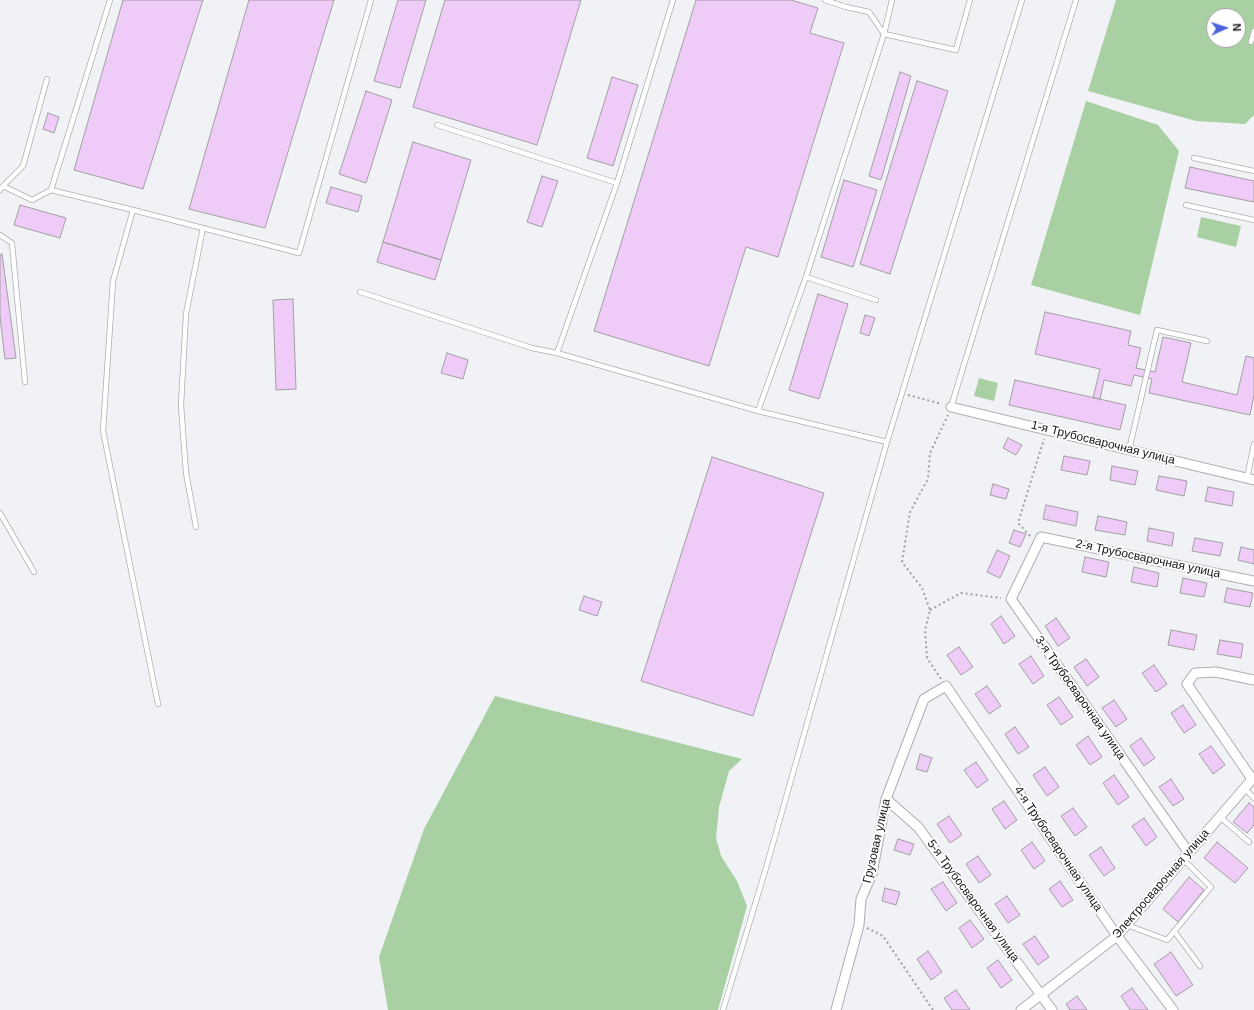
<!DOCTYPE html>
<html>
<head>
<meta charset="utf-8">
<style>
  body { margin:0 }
  #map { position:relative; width:1254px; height:1010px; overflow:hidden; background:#f0f2f6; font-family:Arial,sans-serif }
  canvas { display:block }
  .north { position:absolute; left:1206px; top:8px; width:40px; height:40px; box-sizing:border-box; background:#fff; border:1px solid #a2a2a3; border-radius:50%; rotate:87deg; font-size:11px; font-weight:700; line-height:16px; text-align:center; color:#161718 }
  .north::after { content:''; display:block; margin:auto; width:14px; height:18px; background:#4b64d9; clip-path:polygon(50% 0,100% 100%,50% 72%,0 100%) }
</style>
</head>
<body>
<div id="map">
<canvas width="1254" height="1010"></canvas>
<div class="north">N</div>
</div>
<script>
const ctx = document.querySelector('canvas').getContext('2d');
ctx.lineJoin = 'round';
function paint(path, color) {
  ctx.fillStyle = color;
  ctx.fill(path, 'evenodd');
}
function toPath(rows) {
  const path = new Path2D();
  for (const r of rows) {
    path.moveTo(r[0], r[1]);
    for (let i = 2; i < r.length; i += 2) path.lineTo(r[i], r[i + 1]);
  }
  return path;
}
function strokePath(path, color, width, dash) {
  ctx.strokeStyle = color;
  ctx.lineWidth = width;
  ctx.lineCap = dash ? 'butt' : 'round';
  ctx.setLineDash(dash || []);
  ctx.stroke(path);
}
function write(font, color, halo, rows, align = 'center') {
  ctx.font = font + ' Arial,sans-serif';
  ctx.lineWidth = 4;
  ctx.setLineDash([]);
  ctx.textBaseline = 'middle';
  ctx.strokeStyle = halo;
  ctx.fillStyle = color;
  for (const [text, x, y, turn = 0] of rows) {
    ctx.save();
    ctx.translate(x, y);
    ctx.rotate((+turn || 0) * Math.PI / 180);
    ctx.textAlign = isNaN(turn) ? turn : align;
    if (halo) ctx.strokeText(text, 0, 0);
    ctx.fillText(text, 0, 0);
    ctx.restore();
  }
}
const green = toPath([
  [1116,0,1254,0,1254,115,1245,124,1196,121,1088,91],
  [1214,16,1238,16,1238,40,1214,40],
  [1086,101,1158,125,1179,151,1140,315,1031,285],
  [1201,217,1241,226,1236,247,1197,237],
  [979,378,998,383,994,401,974,396],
  [495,696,742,759,729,771,719,807,716,838,721,856,737,881,747,906,718,1010,388,1010,379,957,424,829]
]);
const building = toPath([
  [123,0,203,0,143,189,74,170,123,0],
  [249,0,334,0,265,228,189,209,249,0],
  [398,0,426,0,400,88,374,81,398,0],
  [445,0,581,0,537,145,413,107,445,0],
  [696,0,791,0,818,8,810,33,844,43,778,257,746,247,709,366,594,331,696,0],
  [900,72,911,76,881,180,869,176,900,72],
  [612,77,638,85,613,166,587,158,612,77],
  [917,81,948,91,890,274,860,264,917,81],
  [366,91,392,100,366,183,339,174,366,91],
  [48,113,59,117,54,133,43,129,48,113],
  [413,142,471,160,441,260,383,242,413,142],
  [1190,167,1254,181,1254,202,1185,188,1190,167],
  [542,176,558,181,542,227,527,222,542,176],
  [844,180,877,190,853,267,821,257,844,180],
  [331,187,362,196,358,212,326,203,331,187],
  [20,205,66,218,60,238,14,225,20,205],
  [383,242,441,260,435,280,377,262,383,242],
  [2,254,16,358,5,359,0,317,0,255,2,254],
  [818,294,848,304,819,399,789,390,818,294],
  [293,299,296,389,276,390,273,300,293,299],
  [1045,312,1131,331,1128,345,1141,348,1136,368,1155,372,1163,337,1191,343,1182,382,1237,395,1246,356,1254,358,1254,395,1250,415,1149,393,1152,379,1134,375,1131,386,1104,380,1100,399,1093,398,1100,369,1035,354,1045,312],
  [865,315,875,318,869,336,860,333,865,315],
  [447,353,468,360,463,379,441,373,447,353],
  [1015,380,1126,405,1120,430,1009,405,1015,380],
  [1008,438,1022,445,1016,455,1003,448,1008,438],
  [1064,456,1090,461,1087,475,1061,470,1064,456],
  [712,457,824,493,753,716,641,681,712,457],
  [1112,466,1138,471,1135,485,1110,480,1112,466],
  [1159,476,1187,481,1184,496,1156,490,1159,476],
  [993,484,1009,489,1006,499,990,495,993,484],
  [1208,487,1234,492,1232,506,1205,501,1208,487],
  [1046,505,1078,512,1076,526,1043,519,1046,505],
  [1098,516,1127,522,1125,535,1095,530,1098,516],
  [1149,528,1174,533,1172,546,1147,541,1149,528],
  [1014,530,1026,534,1020,547,1009,543,1014,530],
  [1195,538,1223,543,1220,556,1192,551,1195,538],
  [1241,547,1254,550,1254,564,1238,560,1241,547],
  [997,550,1010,556,1000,578,987,572,997,550],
  [1085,557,1109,562,1106,577,1082,572,1085,557],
  [1134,567,1159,573,1157,587,1131,582,1134,567],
  [1183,578,1207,583,1204,597,1180,593,1183,578],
  [1227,588,1253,593,1250,607,1224,602,1227,588],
  [584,596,602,602,597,616,579,610,584,596],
  [1001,616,1015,636,1004,644,991,624,1001,616],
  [1056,618,1070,638,1058,646,1045,626,1056,618],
  [1171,630,1197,635,1194,650,1168,645,1171,630],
  [1220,640,1243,644,1241,658,1217,654,1220,640],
  [959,647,973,667,961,675,947,655,959,647],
  [1031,656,1044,676,1033,684,1019,664,1031,656],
  [1086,659,1099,677,1087,686,1074,667,1086,659],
  [1154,665,1167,684,1156,692,1142,673,1154,665],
  [987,686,1001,706,989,714,975,694,987,686],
  [1059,697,1073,717,1061,725,1047,705,1059,697],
  [1114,700,1127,719,1116,727,1102,708,1114,700],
  [1183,705,1196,725,1184,733,1171,713,1183,705],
  [1015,727,1029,747,1018,754,1005,734,1015,727],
  [1088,736,1102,757,1090,765,1076,745,1088,736],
  [1141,738,1155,758,1144,766,1130,746,1141,738],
  [1211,746,1225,765,1213,774,1199,754,1211,746],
  [920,754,932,758,927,772,916,769,920,754],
  [976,762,988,780,977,788,964,770,976,762],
  [1045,767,1059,787,1047,796,1033,775,1045,767],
  [1114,775,1129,797,1118,805,1103,783,1114,775],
  [1171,779,1184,799,1173,806,1159,787,1171,779],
  [1004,801,1017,820,1005,829,992,809,1004,801],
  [1249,803,1254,807,1254,825,1247,833,1233,822,1249,803],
  [1073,808,1087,827,1075,836,1061,816,1073,808],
  [949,816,962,835,950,843,937,824,949,816],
  [1144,818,1157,837,1146,846,1132,826,1144,818],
  [898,839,914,844,910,855,894,850,898,839],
  [1032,842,1045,861,1034,869,1021,850,1032,842],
  [1217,842,1248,868,1235,883,1204,858,1217,842],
  [1101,847,1115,868,1104,876,1089,855,1101,847],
  [978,856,991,875,979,883,966,864,978,856],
  [1189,877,1204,890,1178,922,1163,909,1189,877],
  [1060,881,1073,900,1062,907,1049,889,1060,881],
  [943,882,957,903,946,911,931,889,943,882],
  [885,888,900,892,896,905,882,901,885,888],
  [1007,896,1020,915,1008,923,995,904,1007,896],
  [970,920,984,939,972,948,959,928,970,920],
  [1035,936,1049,957,1038,965,1023,944,1035,936],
  [928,951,942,972,931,980,917,959,928,951],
  [1171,952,1193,985,1176,996,1154,964,1171,952],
  [998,960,1012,980,1001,988,987,968,998,960],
  [1132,988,1148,1010,1130,1010,1121,996,1132,988],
  [956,990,970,1010,952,1010,944,998,956,990],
  [1077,996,1087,1010,1070,1010,1066,1004,1077,996]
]);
const path = toPath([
  [908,395,942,404],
  [1030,536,1018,523,1044,439],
  [930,610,961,593,1001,598],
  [941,679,927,658,925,630,930,610,922,588,902,562,910,512,928,479,930,453,948,415],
  [867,928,883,936,933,1010]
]);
const lane = toPath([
  [825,0,846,7,869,12,884,34,956,50,970,0],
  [1251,42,1254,31],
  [437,125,617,183],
  [1194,158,1254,171],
  [3,186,23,166,47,79],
  [0,190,3,186,32,200,51,190,133,210,299,253,371,0],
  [51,190,110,0],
  [1186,205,1254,220],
  [133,210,113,281,103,431,158,704],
  [0,235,12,243,25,382],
  [806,277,876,300],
  [360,292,532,348,557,353,758,411,887,442],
  [557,353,617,183,673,0],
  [951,407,1076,0],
  [758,411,806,277,884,34,892,0],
  [1129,450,1157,330,1207,341],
  [1247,478,1254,444],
  [0,513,34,572],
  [196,527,186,473,181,405,186,314,203,228],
  [1244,788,1254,798],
  [1220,817,1249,842],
  [1127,925,1167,940,1211,887,1184,860],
  [1174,931,1200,966],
  [723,1010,766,868,887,442,1022,0]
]);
const street = toPath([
  [951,407,1254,480],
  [1252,779,1187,684,1195,673,1216,672,1254,680],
  [886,799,918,827,1052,1010],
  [1189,853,1011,599,1041,537,1254,581],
  [836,1010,859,925,861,899,872,874,886,799,924,699,946,686,1117,936,1173,1010],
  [1021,1010,1117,936,1254,777]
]);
const streetNames = [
  ["1-я Трубосварочная улица",1103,443,14],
  ["2-я Трубосварочная улица",1148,559,12],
  ["3-я Трубосварочная улица",1080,698,55],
  ["Грузовая улица",877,841,-77],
  ["4-я Трубосварочная улица",1058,849,56],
  ["Электросварочная улица",1161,884,-49],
  ["5-я Трубосварочная улица",973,901,54]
];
paint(green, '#a8d0a3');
paint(building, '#efcbf7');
strokePath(building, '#a29fa2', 1);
strokePath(lane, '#adaeb1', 6);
strokePath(street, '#adaeb1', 11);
strokePath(path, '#9ea0a3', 2, [2, 3]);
strokePath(lane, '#fff', 4.5);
strokePath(street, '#fff', 9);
write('12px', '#161718', '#fff', streetNames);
</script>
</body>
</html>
